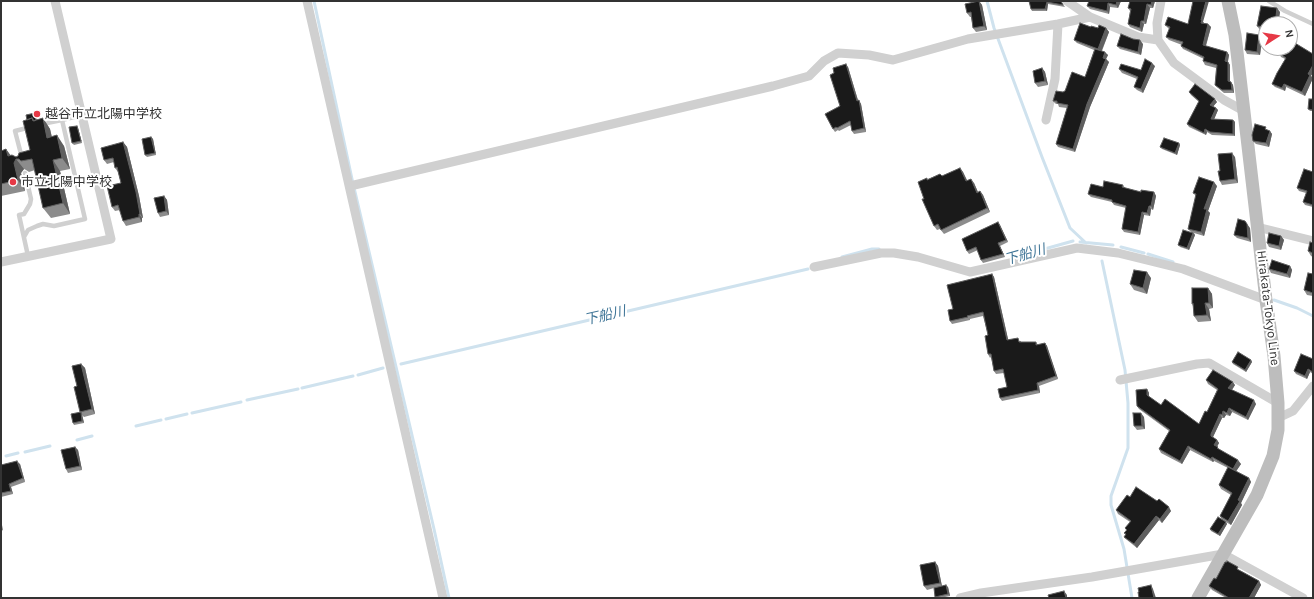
<!DOCTYPE html>
<html>
<head>
<meta charset="utf-8">
<style>
  body { margin:0 }
  #map { position:relative; width:1314px; height:599px; overflow:hidden; background:#fff; font-family:Karla,sans-serif }
  canvas { display:block }
  .frame { position:absolute; inset:0; border:2px solid #333; pointer-events:none }
  .north { position:absolute; left:1258px; top:16px; width:40px; height:40px; box-sizing:border-box; background:#fff; border:1px solid #adadad; border-radius:50%; rotate:78deg; font-size:11px; font-weight:700; line-height:16px; text-align:center; color:#333 }
  .north::after { content:''; display:block; margin:auto; width:14px; height:18px; background:#e63946; clip-path:polygon(50% 0,100% 100%,50% 72%,0 100%) }
</style>
</head>
<body>
<div id="map">
<canvas width="1314" height="599"></canvas>
<div class="frame"></div>
<div class="north">N</div>
</div>
<script>
const ctx = document.querySelector('canvas').getContext('2d');
ctx.lineJoin = 'round';
function toPath(rows) {
  const path = new Path2D();
  for (const r of rows) {
    path.moveTo(r[0], r[1]);
    for (let i = 2; i < r.length; i += 2) path.lineTo(r[i], r[i + 1]);
  }
  return path;
}
function strokePath(path, color, width, dash) {
  ctx.strokeStyle = color;
  ctx.lineWidth = width;
  ctx.lineCap = dash ? 'butt' : 'round';
  ctx.setLineDash(dash || []);
  ctx.stroke(path);
}
function paint(path, color) {
  ctx.fillStyle = color;
  ctx.fill(path, 'evenodd');
}
function write(font, color, halo, rows, align = 'center') {
  ctx.font = font + ' Karla,"Noto Sans JP",sans-serif';
  ctx.lineWidth = 4;
  ctx.setLineDash([]);
  ctx.textBaseline = 'middle';
  ctx.strokeStyle = halo;
  ctx.fillStyle = color;
  for (const [text, x, y, turn = 0] of rows) {
    ctx.save();
    ctx.translate(x, y);
    ctx.rotate((+turn || 0) * Math.PI / 180);
    ctx.textAlign = isNaN(turn) ? turn : align;
    if (halo) ctx.strokeText(text, 0, 0);
    ctx.fillText(text, 0, 0);
    ctx.restore();
  }
}
const stream = toPath([
  [314,1,352,179,434,529,449,598],
  [987,1,994,28,1042,157,1070,228,1086,243],
  [1080,242,1113,245],
  [1121,247,1144,253],
  [1148,254,1173,262],
  [842,257,872,249,879,249],
  [1016,257,1073,241],
  [1102,261,1125,370,1128,403,1128,448,1111,496,1111,505,1124,549,1132,598],
  [1274,300,1297,308,1313,316],
  [401,364,808,269],
  [358,375,383,368],
  [302,388,353,376],
  [247,400,298,389],
  [192,413,241,402],
  [166,419,187,414],
  [136,426,161,420],
  [77,440,92,436],
  [25,452,50,446],
  [6,456,18,453]
]);
const service = toPath([
  [1269,1,1285,11,1313,24],
  [62,120,82,115],
  [22,158,15,131,31,127],
  [25,173,31,199,30,204,24,214,19,215,28,256],
  [24,237,28,230,37,226,43,224,54,226,85,219,62,120,42,124]
]);
const minor = toPath([
  [307,1,443,598],
  [1067,1,1090,17],
  [1161,1,1157,23,1158,40,1174,63,1224,100,1244,111],
  [1046,120,1055,79,1058,24],
  [350,186,773,86,809,76,824,61,838,53,869,55,893,60,968,39,1058,24,1090,17,1138,37,1158,40],
  [1257,227,1313,241],
  [1,262,111,239,55,1],
  [814,267,881,253,894,253,918,257,970,272,1077,248,1118,253,1183,269,1266,300],
  [1120,380,1197,364,1209,363,1278,403],
  [1278,418,1293,411,1313,386],
  [960,598,981,593,1092,577,1223,554,1303,598]
]);
const secondary = toPath([
  [1198,598,1257,495,1273,456,1278,430,1278,403,1274,356,1266,300,1235,35,1228,1]
]);
const wall = toPath([
  [979,1,982,5,987,30,976,32,973,28,971,17,970,17,967,13],
  [1029,1,1061,1,1065,7,1048,4,1047,11,1032,11,1031,9],
  [1121,1,1118,8,1110,7,1109,14,1090,9,1087,6],
  [1130,1,1155,1,1153,8,1150,8,1146,24,1144,24,1142,32,1130,27,1128,24,1130,11,1128,8],
  [1280,12,1278,24,1266,24,1266,30,1260,30,1257,26],
  [1203,22,1204,23,1208,24,1211,27,1206,46,1227,52,1229,55,1228,62,1230,65,1230,81,1233,85,1234,93,1224,93,1218,88,1215,85,1216,68,1205,65,1203,61,1204,59,1183,49,1181,46,1182,45,1169,40,1166,37,1169,29,1165,25,1188,24],
  [1098,28,1106,28,1109,32,1102,51,1108,55,1106,59,1109,62,1090,107,1075,152,1058,147,1056,144,1067,108,1059,107,1058,104,1056,104,1053,101,1063,92,1085,77,1094,50,1077,43,1074,40],
  [1259,35,1262,39,1260,55,1247,54,1245,50],
  [1143,44,1141,55,1120,49,1117,46],
  [1275,48,1311,76,1313,78,1305,96,1286,87,1285,91,1275,87,1272,84,1285,59,1281,57,1279,53,1277,52,1274,49],
  [1155,66,1143,93,1137,90,1134,87,1137,79,1122,73,1119,69,1141,70],
  [848,67,858,100,861,104,866,132,854,134,852,131,851,125,839,131,838,130,835,132,833,129,840,106,834,73],
  [1042,68,1045,72,1048,85,1038,87,1035,83],
  [1189,92,1217,102,1213,106,1216,108,1218,110,1214,119,1233,120,1235,122,1235,136,1212,135,1207,132,1206,135,1189,127,1187,124,1199,102,1191,95],
  [1313,99,1313,111,1310,111,1308,109],
  [35,113,36,115,37,120,43,118,50,129,52,137,64,146,70,169,60,171,70,214,51,218,43,208,35,170,29,172,26,170,24,169,21,173,25,191,1,196,1,151,6,149,10,155,16,157,30,150,27,120],
  [77,126,78,128,82,143,74,145,72,143],
  [1268,130,1272,134,1269,147,1256,144,1253,141],
  [151,137,153,139,156,155,147,157,145,155],
  [123,142,127,147,139,196,143,218,142,218,142,222,126,226,123,221,120,210,115,211,112,207,121,183,118,172,115,168,114,162,107,164,104,160],
  [1179,143,1180,145,1177,155,1162,149,1160,147],
  [1235,157,1238,183,1222,185,1220,181,1220,171],
  [960,168,963,172,967,180,974,183,978,192,980,191,983,195,990,212,944,234,940,229,937,230,934,226,924,199,928,179,940,174,942,176],
  [1313,172,1313,207,1305,205,1303,202,1306,193,1299,191,1297,188],
  [1123,185,1125,188,1141,192,1154,192,1156,196,1153,210,1151,209,1150,216,1144,215,1140,235,1124,232,1122,229,1126,208,1114,205,1112,202,1091,197,1088,194,1103,187],
  [1217,186,1208,211,1210,213,1204,236,1194,233,1195,235,1189,250,1180,247,1178,245,1191,232,1188,229,1196,196,1193,193],
  [164,196,167,200,169,215,160,217,158,213],
  [998,222,1000,225,1008,242,1000,246,1005,257,983,263,981,260,978,250,969,254,967,251],
  [1250,228,1251,242,1237,238,1234,235],
  [1281,236,1284,240,1281,250,1269,247,1267,243],
  [1313,243,1313,257,1311,256,1308,251],
  [1290,266,1292,270,1290,278,1271,273,1269,269],
  [992,274,994,277,1008,340,1021,341,1021,342,1036,342,1038,345,1045,343,1047,346,1058,379,1039,386,1040,393,1002,401,1000,398,1007,387,1004,373,996,374,994,371,991,357,990,358,988,354,988,335,983,316,970,319,970,320,952,324,950,321,953,309],
  [1313,274,1313,296,1307,295,1304,290],
  [1151,278,1147,294,1134,290,1130,284],
  [1208,288,1212,294,1213,308,1209,309,1211,321,1198,322,1194,316,1193,306,1192,304],
  [1313,359,1313,374,1310,372,1307,379,1296,374,1294,371],
  [1251,360,1252,362,1246,372,1233,364,1232,362],
  [81,364,85,368,95,414,84,417,82,415,84,423,74,425,73,423,81,412,77,386],
  [1206,380,1235,385,1232,390,1256,404,1248,420,1232,412,1230,416,1226,415,1224,418,1222,418,1213,437,1217,440,1219,443,1217,447,1220,450,1241,464,1236,471,1249,478,1251,482,1241,503,1242,505,1231,525,1224,521,1227,524,1220,536,1211,531,1210,529,1222,520,1220,516,1231,495,1221,489,1219,485,1228,468,1214,461,1213,462,1190,450,1182,464,1161,453,1159,449,1169,431,1139,409,1137,406,1147,389,1149,393,1149,397,1161,405,1199,424,1207,412,1217,390,1208,384],
  [1144,417,1145,429,1137,430,1134,426],
  [75,447,78,450,82,470,68,473,66,469],
  [20,464,25,482,11,487,13,494,1,497,1,465],
  [1130,497,1157,501,1171,511,1162,523,1159,520,1137,548,1127,540,1124,537,1126,535,1124,533,1126,530,1125,528,1130,522,1118,514,1116,510],
  [935,562,938,566,942,586,948,587,950,596,940,598,936,598,934,588,927,590,924,586],
  [1241,571,1259,581,1261,585,1254,598,1226,598,1212,590,1209,586,1216,579]
]);
const shadedWall = toPath([
  [979,1,982,5,987,30,984,26],
  [1117,1,1121,1,1118,8,1116,5],
  [1152,1,1155,1,1153,8,1151,5],
  [1206,1,1209,1,1203,22,1204,23,1201,23,1201,20],
  [1047,2,1048,4,1047,11,1045,9],
  [1108,3,1110,7,1109,14,1107,11],
  [1147,4,1150,8,1146,24,1144,21],
  [1277,8,1280,12,1278,24,1275,24],
  [1141,21,1144,24,1142,32,1140,28],
  [1208,24,1211,27,1205,48,1203,45],
  [1106,28,1109,32,1101,52,1098,49],
  [1259,35,1262,39,1260,55,1257,52],
  [1140,40,1143,44,1141,55,1138,52],
  [1105,52,1108,55,1106,59,1109,62,1090,107,1075,152,1073,149,1087,104],
  [1227,52,1229,55,1227,65,1225,61],
  [1228,62,1230,65,1230,84,1228,81],
  [1152,63,1155,66,1143,93,1141,89],
  [846,64,848,67,859,104,857,101],
  [1313,65,1313,73,1311,76,1313,78,1305,96,1302,92,1308,74],
  [1042,68,1045,72,1048,85,1045,81],
  [1231,82,1233,85,1234,93,1232,90],
  [1284,84,1286,87,1285,91,1282,88],
  [1215,99,1217,102,1212,108,1210,105],
  [859,100,861,104,866,132,864,128],
  [1216,108,1218,110,1213,122,1211,119],
  [43,118,50,129,54,148,47,138],
  [1233,120,1235,122,1235,136,1233,134],
  [77,126,78,128,82,143,81,141],
  [1205,129,1207,132,1206,135,1204,133],
  [1270,131,1272,134,1269,147,1266,143],
  [57,135,64,146,70,169,62,158],
  [151,137,153,139,156,155,155,153],
  [123,142,127,147,139,196,143,218,140,214],
  [1179,143,1180,145,1177,155,1175,153],
  [6,149,14,160,16,159,24,169,21,173,25,191,18,180,8,156],
  [1232,153,1235,157,1238,183,1235,179],
  [53,160,60,171,70,214,63,203],
  [960,168,963,172,969,185,966,181],
  [971,179,974,183,980,197,977,193],
  [1214,182,1217,186,1208,211,1210,213,1204,236,1201,232,1204,209],
  [980,191,983,195,990,212,987,208],
  [1154,192,1156,196,1153,210,1151,206],
  [164,196,167,200,169,215,166,211],
  [1149,206,1151,209,1150,216,1147,213],
  [1142,212,1144,215,1140,235,1138,232],
  [139,214,142,218,142,222,139,217],
  [1245,221,1250,228,1251,242,1248,238],
  [998,222,1000,225,1008,242,1006,240],
  [1193,233,1195,235,1189,250,1187,248],
  [1281,236,1284,240,1281,250,1279,246],
  [998,243,1000,246,1005,257,1003,254],
  [1290,266,1292,270,1290,278,1287,274],
  [1147,272,1151,278,1147,294,1143,288],
  [992,274,994,277,1009,343,1007,340],
  [1208,288,1212,294,1213,308,1209,303],
  [1205,303,1209,309,1211,321,1207,315],
  [1045,343,1047,346,1058,379,1056,376],
  [1251,360,1252,362,1246,372,1245,370],
  [81,364,85,368,95,414,92,409],
  [1308,369,1310,372,1307,379,1305,376],
  [1233,382,1235,385,1231,391,1228,388],
  [1037,383,1039,386,1040,393,1038,390],
  [1147,389,1149,393,1149,398,1147,395],
  [1254,400,1256,404,1248,420,1246,417],
  [1229,408,1232,412,1230,416,1227,413],
  [1223,411,1226,415,1224,418,1222,415],
  [81,412,82,414,84,423,82,421],
  [1141,413,1144,417,1145,429,1142,426],
  [1220,414,1222,418,1213,437,1211,436,1211,434],
  [1217,440,1219,443,1216,448,1214,445],
  [1188,446,1190,450,1182,464,1180,461],
  [75,447,78,450,82,470,80,466],
  [1212,457,1214,461,1213,462,1211,459],
  [1238,460,1241,464,1235,473,1233,469],
  [17,461,20,464,25,482,23,478],
  [1249,478,1251,482,1241,503,1242,505,1231,525,1228,521],
  [9,484,11,487,13,494,11,491],
  [1169,507,1171,511,1162,523,1160,519],
  [1156,516,1159,520,1137,548,1134,544],
  [1,519,3,531,1,528],
  [1226,522,1227,524,1220,536,1218,534],
  [935,562,938,566,942,587,940,583],
  [1259,581,1261,585,1254,598,1249,598],
  [946,585,948,587,950,596,948,594],
  [1151,585,1153,589,1156,598,1154,598],
  [1064,591,1067,595,1067,598,1066,598]
]);
const building = toPath([
  [979,1,984,26,973,28,971,12,967,13,965,4,979,1],
  [1029,1,1061,1,1063,5,1047,2,1045,9,1031,9,1029,1],
  [1089,1,1117,1,1116,5,1108,3,1107,11,1087,6,1089,1],
  [1130,1,1152,1,1151,5,1147,4,1144,21,1141,21,1140,28,1128,24,1131,9,1128,8,1130,1],
  [1193,1,1206,1,1201,20,1202,20,1201,23,1208,24,1203,45,1227,52,1225,61,1228,62,1228,81,1231,82,1232,90,1222,90,1215,85,1217,65,1203,61,1204,57,1181,46,1183,42,1166,37,1170,27,1165,25,1168,17,1188,24,1193,1],
  [1261,6,1277,8,1275,24,1266,24,1266,27,1257,26,1261,6],
  [1080,23,1091,27,1091,26,1098,28,1099,25,1106,28,1098,49,1074,40,1080,23],
  [1247,33,1259,35,1257,52,1245,50,1247,33],
  [1121,34,1133,39,1140,40,1138,52,1117,46,1121,34],
  [1290,40,1313,54,1313,65,1308,74,1310,75,1302,92,1284,84,1282,88,1272,84,1277,73,1286,58,1279,53,1279,51,1274,49,1275,48,1290,48,1290,40],
  [1095,49,1105,52,1103,58,1106,59,1087,104,1073,149,1056,144,1068,105,1057,103,1057,101,1053,101,1056,91,1063,92,1065,91,1072,72,1085,77,1095,49],
  [1145,59,1152,63,1141,89,1134,87,1138,77,1119,69,1121,64,1141,70,1145,59],
  [846,64,857,101,859,100,864,128,852,131,850,121,837,128,836,127,833,129,825,114,840,106,830,75,834,73,833,68,846,64],
  [1042,68,1045,81,1035,83,1033,71,1042,68],
  [1195,84,1215,99,1210,105,1216,108,1211,119,1233,120,1233,134,1210,132,1205,129,1204,133,1187,124,1199,101,1189,92,1195,84],
  [1309,99,1313,99,1313,110,1308,109,1309,99],
  [35,113,36,120,34,121,32,118,27,120,26,115,35,113],
  [32,118,33,121,43,118,47,138,57,135,62,158,53,160,63,203,43,208,32,159,21,161,19,159,16,159,14,163,18,180,1,184,1,151,6,149,8,156,12,155,16,157,18,156,19,153,30,150,23,121,32,118],
  [1255,124,1266,127,1265,129,1270,131,1266,143,1253,141,1252,135,1255,124],
  [77,126,81,141,72,143,69,127,77,126],
  [151,137,155,153,145,155,142,139,151,137],
  [1164,138,1179,143,1175,153,1160,147,1164,138],
  [123,142,136,192,140,214,139,214,139,217,123,221,118,205,112,207,107,186,121,183,117,167,115,168,113,158,104,160,101,148,123,142],
  [1232,153,1235,179,1220,181,1218,171,1220,171,1218,154,1232,153],
  [960,168,966,181,971,179,977,193,980,191,987,208,941,230,938,224,934,226,922,199,924,199,918,182,927,178,927,180,940,174,942,176,960,168],
  [1304,169,1313,172,1313,205,1303,202,1307,191,1297,188,1304,169],
  [1199,177,1214,182,1204,209,1207,209,1201,232,1188,229,1196,194,1193,193,1199,177],
  [1104,181,1123,185,1122,187,1141,192,1141,190,1154,192,1151,206,1149,206,1147,213,1142,212,1138,232,1122,229,1126,206,1112,202,1112,200,1088,194,1091,184,1103,187,1104,181],
  [164,196,166,211,158,213,154,198,164,196],
  [1238,219,1245,221,1247,224,1248,238,1234,235,1238,219],
  [998,222,1006,240,998,243,1003,254,981,260,976,247,967,251,962,239,998,222],
  [1183,230,1193,233,1187,248,1178,245,1183,230],
  [1269,233,1281,236,1279,246,1267,243,1269,233],
  [1310,242,1313,243,1313,253,1308,251,1310,242],
  [1272,260,1290,266,1287,274,1269,269,1272,260],
  [1134,270,1147,272,1143,288,1130,284,1134,270],
  [1308,273,1313,274,1313,293,1304,290,1308,273],
  [992,274,1007,340,1018,338,1019,342,1036,342,1036,345,1045,343,1056,376,1037,383,1038,390,1000,398,998,389,1007,387,1003,369,994,371,991,354,988,354,985,336,988,335,983,312,967,316,968,317,950,321,948,310,953,309,947,285,992,274],
  [1192,288,1208,288,1209,303,1205,303,1207,315,1194,316,1193,303,1192,304,1192,288],
  [1238,352,1251,360,1245,370,1232,362,1238,352],
  [1301,354,1313,359,1313,372,1308,369,1305,376,1294,371,1301,354],
  [81,364,92,409,80,412,74,387,77,386,72,366,81,364],
  [1213,370,1233,382,1228,388,1254,400,1246,417,1229,408,1227,413,1223,411,1222,415,1220,414,1211,434,1211,436,1217,440,1214,445,1218,447,1217,448,1238,460,1233,469,1212,457,1211,459,1188,446,1180,461,1159,449,1170,430,1137,406,1136,390,1147,389,1147,395,1161,405,1165,399,1199,424,1205,411,1207,412,1218,389,1206,380,1213,370],
  [81,412,82,421,73,423,71,414,81,412],
  [1133,413,1141,413,1142,426,1134,426,1133,413],
  [75,447,80,466,66,469,61,450,75,447],
  [17,461,23,478,9,484,11,491,1,493,1,465,17,461],
  [1228,467,1249,478,1238,500,1240,501,1228,521,1220,516,1232,493,1219,485,1228,467],
  [1136,487,1157,501,1159,499,1169,507,1160,519,1156,516,1134,544,1124,537,1126,534,1124,533,1127,530,1125,528,1131,521,1116,510,1127,495,1130,497,1136,487],
  [1218,517,1226,522,1218,534,1210,529,1218,517],
  [1227,561,1238,567,1237,569,1259,581,1249,598,1229,598,1209,586,1214,578,1216,579,1225,562,1227,562,1227,561],
  [935,562,940,583,924,586,920,565,935,562],
  [946,585,948,594,935,597,934,588,946,585],
  [1151,585,1154,598,1139,598,1138,592,1139,592,1138,588,1151,585],
  [1064,591,1066,598,1049,598,1048,595,1064,591]
]);
const markers = [
  [37,114,4,"#e63946"],
  [13,182,4,"#e63946"]
];
const poiNames = [
  ["越谷市立北陽中学校",45,114],
  ["市立北陽中学校",21,182]
];
const streetNames = [
  ["Hirakata-Tokyo Line",1268,308,83]
];
const waterNames = [
  ["下船川",1025,255,-16],
  ["下船川",605,316,-13]
];
strokePath(stream, '#cfe2ee', 3);
strokePath(service, '#d0d0d0', 4.5);
strokePath(minor, '#d0d0d0', 9);
strokePath(secondary, '#bdbdbd', 13);
paint(wall, '#8c8c8c');
paint(shadedWall, '#5f5f5f');
paint(building, '#1a1a1a');
strokePath(building, '#5f5f5f', 1);
for (const [x, y, r, color] of markers) {
  const dot = new Path2D();
  dot.arc(x, y, r, 0, 2 * Math.PI);
  ctx.fillStyle = color;
  ctx.fill(dot);
  strokePath(dot, '#fff', 1.5);
}
write('13px', '#333', '#fff', poiNames, 'left');
write('13px', '#333', '#fff', streetNames);
write('italic 14px', '#3f7597', '#fff', waterNames);
</script>
</body>
</html>
